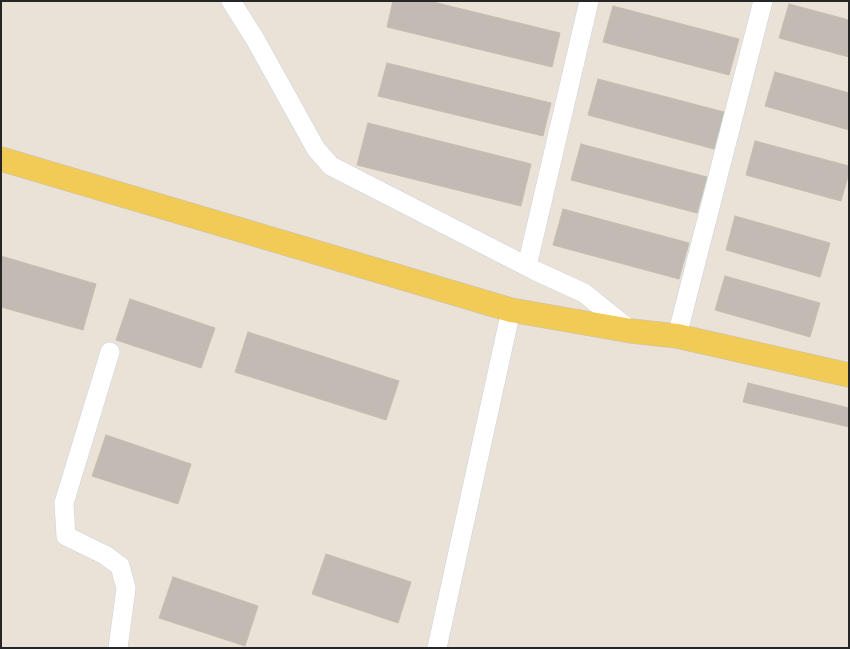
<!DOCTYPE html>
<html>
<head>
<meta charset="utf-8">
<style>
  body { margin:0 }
  #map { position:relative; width:850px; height:649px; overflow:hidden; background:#eae1d7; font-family:"Fira Sans Condensed",sans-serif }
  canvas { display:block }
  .frame { position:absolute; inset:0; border:2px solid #262626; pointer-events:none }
</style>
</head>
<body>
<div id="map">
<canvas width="850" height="649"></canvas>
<div class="frame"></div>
</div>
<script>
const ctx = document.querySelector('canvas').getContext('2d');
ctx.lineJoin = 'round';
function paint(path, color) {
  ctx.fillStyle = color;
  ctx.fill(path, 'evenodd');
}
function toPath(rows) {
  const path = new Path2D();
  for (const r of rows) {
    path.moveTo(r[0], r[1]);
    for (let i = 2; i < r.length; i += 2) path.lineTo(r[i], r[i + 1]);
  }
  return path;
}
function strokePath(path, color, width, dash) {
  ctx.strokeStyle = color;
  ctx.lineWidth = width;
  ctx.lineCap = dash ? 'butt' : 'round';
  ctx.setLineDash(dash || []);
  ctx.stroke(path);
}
const building = toPath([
  [393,1,429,1,560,33,552,67,387,27,393,1],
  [789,4,849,20,849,57,779,38,789,4],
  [613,6,739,39,729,75,603,42,613,6],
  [387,63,551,103,543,136,378,96,387,63],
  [775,72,849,93,849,130,765,106,775,72],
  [598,79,724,112,714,149,588,115,598,79],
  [368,123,531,164,521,206,357,165,368,123],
  [755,141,849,166,849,173,841,201,746,175,755,141],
  [581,144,707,177,697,213,571,180,581,144],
  [563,209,689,243,679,279,553,245,563,209],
  [735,216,830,243,820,277,726,250,735,216],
  [1,256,96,284,83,330,1,307,1,256],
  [725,276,820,303,810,337,715,310,725,276],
  [130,299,215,328,201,368,116,340,130,299],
  [248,332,399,381,386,420,235,372,248,332],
  [748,383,849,408,849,427,743,402,748,383],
  [106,435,191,464,178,504,92,476,106,435],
  [326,554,411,582,398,623,312,594,326,554],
  [173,577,258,606,245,646,159,618,173,577]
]);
const minor = toPath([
  [231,1,255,39,316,149,331,166,536,271,584,293,631,331],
  [527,266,589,1],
  [677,336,763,1],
  [110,352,64,503,66,536,105,555,120,566,126,588,118,648],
  [437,648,511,310]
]);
const major = toPath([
  [1,159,511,310,631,331,677,336,849,375]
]);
paint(building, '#c1bbb4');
strokePath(building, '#c5bdb1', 1);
strokePath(minor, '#cdd1e0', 20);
strokePath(major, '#c2c2c2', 25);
strokePath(minor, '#fff', 19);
strokePath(major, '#f1cb55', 24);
</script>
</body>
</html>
